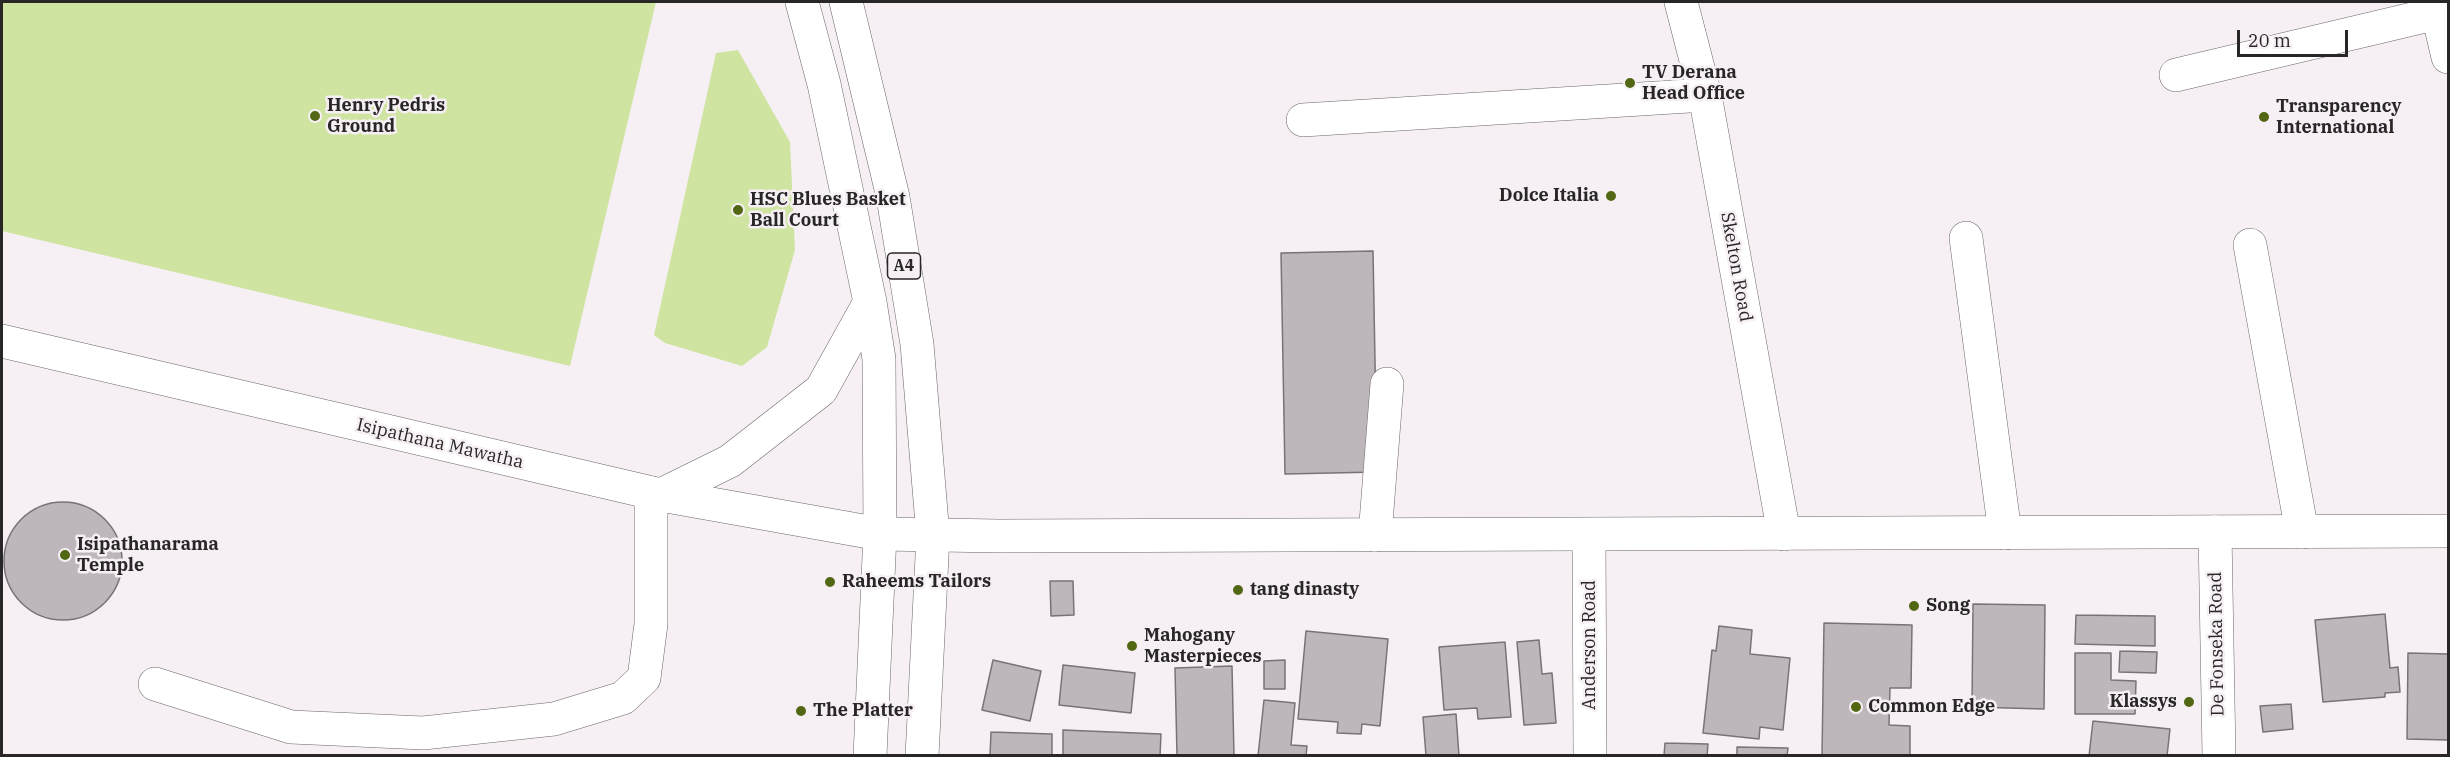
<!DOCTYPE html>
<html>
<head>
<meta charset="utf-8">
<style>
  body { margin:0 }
  #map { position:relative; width:2450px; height:757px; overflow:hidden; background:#f6f0f5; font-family:"IBM Plex Serif",serif }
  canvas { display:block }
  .frame { position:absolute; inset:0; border:3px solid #292628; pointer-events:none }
  .scale { position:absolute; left:2237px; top:30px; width:111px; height:27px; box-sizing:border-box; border:3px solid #292628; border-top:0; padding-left:8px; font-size:18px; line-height:21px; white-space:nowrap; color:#292628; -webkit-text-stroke:4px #f6f0f5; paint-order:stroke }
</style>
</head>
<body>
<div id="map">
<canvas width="2450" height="757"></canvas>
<div class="frame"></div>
<div class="scale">20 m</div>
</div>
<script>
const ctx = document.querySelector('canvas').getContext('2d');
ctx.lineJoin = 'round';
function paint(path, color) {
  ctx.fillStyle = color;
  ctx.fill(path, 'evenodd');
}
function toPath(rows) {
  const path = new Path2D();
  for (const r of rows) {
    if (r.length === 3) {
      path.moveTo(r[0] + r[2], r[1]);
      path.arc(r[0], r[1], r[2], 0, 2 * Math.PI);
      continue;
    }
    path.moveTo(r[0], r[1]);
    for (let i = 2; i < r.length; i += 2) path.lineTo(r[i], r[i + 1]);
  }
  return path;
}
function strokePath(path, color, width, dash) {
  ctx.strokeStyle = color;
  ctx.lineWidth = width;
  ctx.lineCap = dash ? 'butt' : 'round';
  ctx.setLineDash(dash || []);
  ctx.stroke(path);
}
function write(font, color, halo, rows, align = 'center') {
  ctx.font = font + ' "IBM Plex Serif",serif';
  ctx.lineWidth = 5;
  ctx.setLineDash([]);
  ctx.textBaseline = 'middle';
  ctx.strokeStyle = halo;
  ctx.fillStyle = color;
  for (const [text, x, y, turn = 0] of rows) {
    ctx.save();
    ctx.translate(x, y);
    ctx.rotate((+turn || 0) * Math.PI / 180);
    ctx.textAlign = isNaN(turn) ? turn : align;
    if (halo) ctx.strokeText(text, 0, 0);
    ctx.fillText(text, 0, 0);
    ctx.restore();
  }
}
const green = toPath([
  [2,2,656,2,570,366,2,231],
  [738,50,790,142,795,250,767,347,742,366,665,343,654,335,716,53]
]);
const building = toPath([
  [1373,251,1377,472,1285,474,1281,253,1373,251],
  [63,561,59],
  [1050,581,1073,581,1074,615,1051,616,1050,581],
  [1973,604,2045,605,2044,709,1972,707,1973,604],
  [2385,614,2390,668,2398,667,2400,692,2385,693,2385,697,2323,702,2315,620,2385,614],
  [2076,615,2155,616,2155,646,2075,644,2076,615],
  [1824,623,1912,625,1911,688,1890,688,1889,725,1910,726,1910,756,1822,756,1824,623],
  [1719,626,1752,630,1750,654,1790,658,1783,730,1760,727,1759,739,1703,733,1712,650,1716,651,1719,626],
  [1306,631,1388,639,1380,726,1362,724,1361,734,1337,733,1338,722,1298,719,1306,631],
  [1539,640,1542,674,1552,673,1556,723,1524,725,1517,642,1539,640],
  [1505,642,1511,717,1478,719,1477,708,1444,710,1439,647,1505,642],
  [2120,651,2157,652,2156,673,2119,672,2120,651],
  [2075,653,2111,653,2111,680,2136,681,2135,714,2075,714,2075,653],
  [2408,653,2448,654,2448,740,2407,739,2408,653],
  [993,660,1041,671,1030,721,982,710,993,660],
  [1285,660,1285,689,1264,689,1264,661,1285,660],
  [1063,665,1135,673,1131,713,1059,705,1063,665],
  [1232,666,1234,756,1177,756,1175,668,1232,666],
  [1264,700,1295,703,1291,745,1307,746,1306,756,1258,756,1264,700],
  [2291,704,2293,729,2263,732,2260,706,2291,704],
  [1456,714,1459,756,1426,756,1423,717,1456,714],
  [2093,721,2170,729,2167,756,2089,756,2093,721],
  [1063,730,1161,734,1160,756,1063,756,1063,730],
  [991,732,1052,734,1052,756,990,756,991,732],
  [1665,743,1708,744,1707,756,1664,756,1665,743],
  [1737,747,1788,748,1787,756,1737,756,1737,747]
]);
const minor = toPath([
  [1681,2,1705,95,1784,534],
  [2435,2,2448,57],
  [2176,75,2438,13],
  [1303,120,1705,95],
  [1966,238,2005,533],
  [2250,245,2302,532],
  [2215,532,2219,756],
  [1375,535,1387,384],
  [1589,535,1590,756],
  [155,684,291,727,423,733,554,719,623,698,644,678,651,624,651,493]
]);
const major = toPath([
  [2,341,661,495,880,534,999,536,2448,531]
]);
const highway = toPath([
  [802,2,824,84,870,302,879,359,880,534,870,756],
  [846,2,893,197,917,344,933,536,922,756],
  [661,495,730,461,821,390,870,302]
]);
const markers = [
  [1630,83,6,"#526714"],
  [315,116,6,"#526714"],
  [2264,117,6,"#526714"],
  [1611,196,6,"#526714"],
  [738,210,6,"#526714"],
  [65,555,6,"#526714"],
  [830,582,6,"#526714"],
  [1238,590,6,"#526714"],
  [1914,606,6,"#526714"],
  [1132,646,6,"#526714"],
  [2189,702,6,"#526714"],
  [1856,707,6,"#526714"],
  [801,711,6,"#526714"]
];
const shields = [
  [904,266,33]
];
const shieldNames = [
  ["A4",904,266]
];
const poiNames = [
  ["TV Derana",1642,73],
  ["Head Office",1642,94],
  ["Henry Pedris",327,106],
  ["Ground",327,127],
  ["Transparency",2276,107],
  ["International",2276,128],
  ["Dolce Italia",1599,196,"right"],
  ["HSC Blues Basket",750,200],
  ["Ball Court",750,221],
  ["Isipathanarama",77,545],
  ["Temple",77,566],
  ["Raheems Tailors",842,582],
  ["tang dinasty",1250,590],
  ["Song",1926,606],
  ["Mahogany",1144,636],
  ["Masterpieces",1144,657],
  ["Klassys",2177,702,"right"],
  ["Common Edge",1868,707],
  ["The Platter",813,711]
];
const streetNames = [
  ["Skelton Road",1736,267,80],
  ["Isipathana Mawatha",440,444,13],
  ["De Fonseka Road",2217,644,-91],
  ["Anderson Road",1590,645,-90]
];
paint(green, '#cee4a0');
paint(building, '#bdb7bc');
strokePath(building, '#787378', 1.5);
strokePath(minor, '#6a656a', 34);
strokePath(major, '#6a656a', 34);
strokePath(highway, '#6a656a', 34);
strokePath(minor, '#fff', 33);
strokePath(major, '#fff', 33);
strokePath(highway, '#fff', 33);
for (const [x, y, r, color] of markers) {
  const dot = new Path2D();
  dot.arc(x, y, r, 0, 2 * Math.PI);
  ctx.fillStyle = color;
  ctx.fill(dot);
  strokePath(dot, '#f6f0f5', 2);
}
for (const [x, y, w] of shields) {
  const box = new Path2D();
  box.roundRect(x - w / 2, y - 13, w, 26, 4.5);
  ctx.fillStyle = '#f6f0f5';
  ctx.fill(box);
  strokePath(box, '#292628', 1.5);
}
write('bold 16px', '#292628', null, shieldNames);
write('bold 18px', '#292628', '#f6f0f5', poiNames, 'left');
write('18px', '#292628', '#f6f0f5', streetNames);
</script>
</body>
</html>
